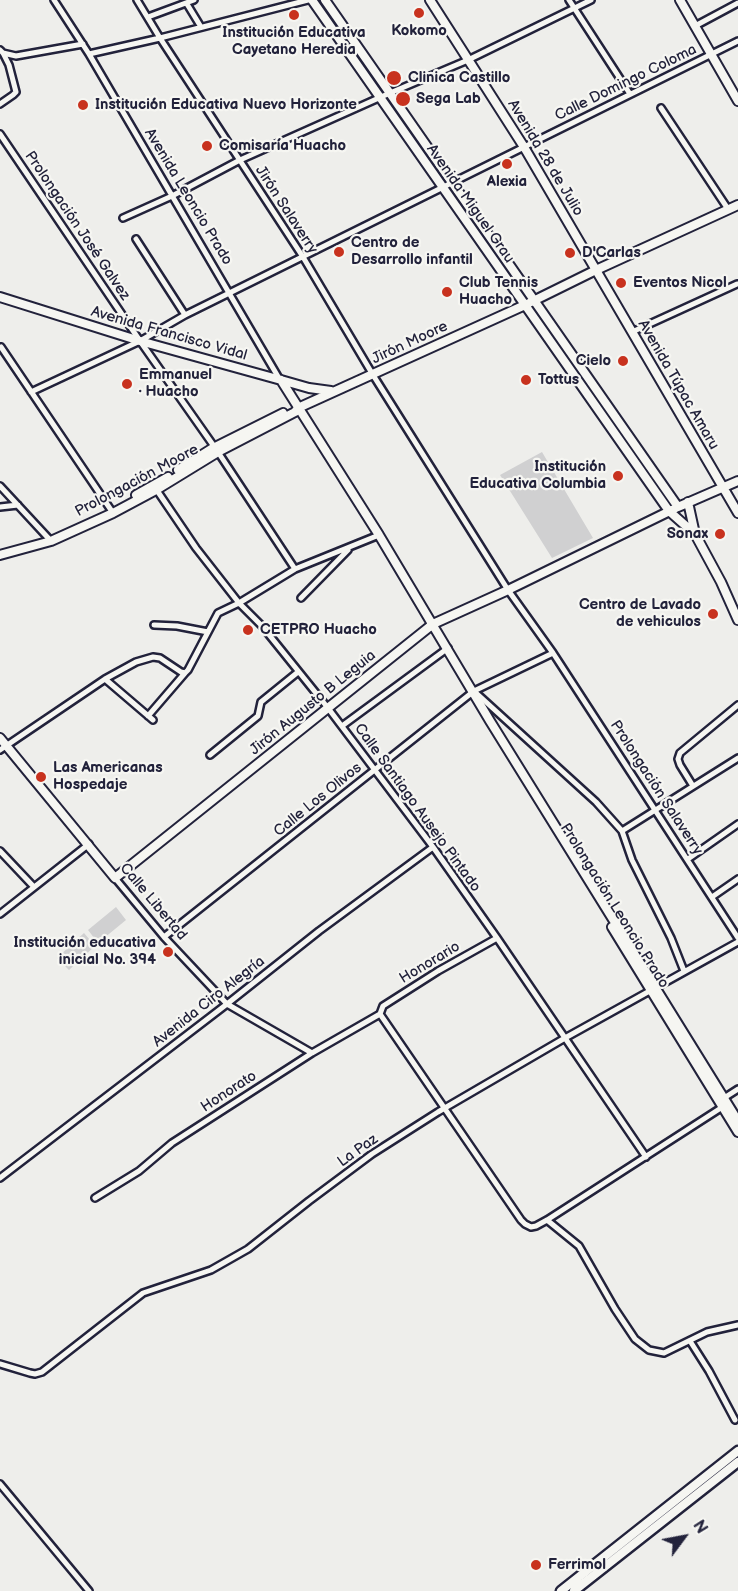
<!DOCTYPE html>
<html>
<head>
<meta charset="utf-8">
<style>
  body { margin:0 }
  #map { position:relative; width:738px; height:1591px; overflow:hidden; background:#eeeeeb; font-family:"Balsamiq Sans",sans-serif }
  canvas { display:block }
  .north { position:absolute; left:654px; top:1507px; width:60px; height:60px; -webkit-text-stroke:4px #f6f6f2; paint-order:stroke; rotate:58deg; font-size:16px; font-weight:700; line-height:24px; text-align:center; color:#22223b }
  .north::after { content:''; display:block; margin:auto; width:21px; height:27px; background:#22223b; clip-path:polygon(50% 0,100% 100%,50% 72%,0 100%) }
</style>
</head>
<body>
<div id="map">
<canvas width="738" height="1591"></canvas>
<div class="north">N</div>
</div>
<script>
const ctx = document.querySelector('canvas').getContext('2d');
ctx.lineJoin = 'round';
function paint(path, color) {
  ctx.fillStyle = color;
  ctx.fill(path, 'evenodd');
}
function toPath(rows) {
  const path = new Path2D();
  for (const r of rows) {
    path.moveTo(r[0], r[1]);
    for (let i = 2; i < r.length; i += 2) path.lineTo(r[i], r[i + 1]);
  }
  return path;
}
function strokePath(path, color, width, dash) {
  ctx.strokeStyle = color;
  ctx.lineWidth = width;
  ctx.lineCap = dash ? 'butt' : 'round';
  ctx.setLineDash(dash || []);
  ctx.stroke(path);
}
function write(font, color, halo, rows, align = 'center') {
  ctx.font = font + ' "Balsamiq Sans",sans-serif';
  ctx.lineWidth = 4.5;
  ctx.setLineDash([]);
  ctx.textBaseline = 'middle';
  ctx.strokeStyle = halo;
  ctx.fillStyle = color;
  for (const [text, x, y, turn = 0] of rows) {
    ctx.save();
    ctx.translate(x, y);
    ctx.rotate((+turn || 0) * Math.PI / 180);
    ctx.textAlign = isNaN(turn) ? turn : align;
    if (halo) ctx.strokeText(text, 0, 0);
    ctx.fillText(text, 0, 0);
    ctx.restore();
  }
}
const green = toPath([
  [542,452,593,538,552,558,500,475],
  [116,907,126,920,98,943,88,930],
  [84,933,95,946,69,970,57,958]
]);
const street = toPath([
  [54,0,89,54,280,380],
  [137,0,160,38,303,257,373,375,508,590,553,653,738,938],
  [569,0,630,94],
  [187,4,201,27],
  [148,17,194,0],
  [695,26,738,3],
  [0,50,3,53,9,65,16,92,13,95,0,104],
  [3,53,16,56,83,44],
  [89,54,160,38,308,0],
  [661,108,728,209],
  [0,134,140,341,218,452,295,569],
  [123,218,172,196,240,160,390,93,468,60,591,0],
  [136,239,185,315],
  [632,332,737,284],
  [1,347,113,513],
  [31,392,140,341,185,315,738,41],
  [0,486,51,541],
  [156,489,196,548,239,603,262,626,328,708,433,847,497,938,646,1157],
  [0,507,18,505],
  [301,598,348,550],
  [154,625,177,626,208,632],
  [105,679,153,720],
  [475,692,596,802,622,831,632,860,671,938,684,971],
  [148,716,185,673],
  [342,726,448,648],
  [0,750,105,679,136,662,153,657,160,658,181,672,185,673,188,670,218,613,239,603,295,569,379,535],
  [210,755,258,716,261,702,298,672],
  [693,786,680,765,678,759,680,753,738,705],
  [622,831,738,758],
  [0,851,34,887],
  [688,859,738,824],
  [115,878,164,937,227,1004,312,1053],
  [712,897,738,879],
  [0,914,89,844],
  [164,937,474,691,553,653],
  [380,1014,521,1220,525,1224,531,1227,536,1226,547,1220,724,1106],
  [380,1014,383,1006,438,971,497,938],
  [724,1098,738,1089],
  [0,1178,227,1004,319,931,433,847],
  [95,1198,139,1171,172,1143,312,1053,380,1014],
  [547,1220,579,1246,615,1309,635,1339,649,1350,664,1353,707,1332,738,1325],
  [690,1341,709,1371,735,1420],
  [0,1364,30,1373,35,1374,42,1372,143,1293,211,1270,248,1249,309,1201,372,1154,438,1112,565,1038,738,942],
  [0,1484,89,1591]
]);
const secondary = toPath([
  [312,0,669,511,695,534],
  [325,0,678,507],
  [430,0,524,147,738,513],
  [680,0,738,101],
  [0,297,140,341,281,380,309,388,331,391],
  [281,380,379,535,490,721,738,1121],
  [178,470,213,448,283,413],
  [136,495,168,477],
  [688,502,695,534,721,582,738,620],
  [0,555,51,541,113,513,156,490,218,452,295,412,298,408,525,305,596,270,738,205],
  [0,738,115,878,433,624,508,590,678,507,738,481],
  [612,927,738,1132]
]);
const primary = toPath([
  [561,1591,738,1451],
  [574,1591,738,1462]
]);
const markers = [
  [419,13,6,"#c8321e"],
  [294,15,6,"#c8321e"],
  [394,78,8,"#c8321e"],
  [403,99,8,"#c8321e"],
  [83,105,6,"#c8321e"],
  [207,146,6,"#c8321e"],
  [507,164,6,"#c8321e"],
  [339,252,6,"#c8321e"],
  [570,253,6,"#c8321e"],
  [621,283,6,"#c8321e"],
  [447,292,6,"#c8321e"],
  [623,361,6,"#c8321e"],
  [526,380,6,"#c8321e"],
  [127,384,6,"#c8321e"],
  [618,476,6,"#c8321e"],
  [720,534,6,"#c8321e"],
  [713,614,6,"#c8321e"],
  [248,630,6,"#c8321e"],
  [41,777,6,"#c8321e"],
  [168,952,6,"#c8321e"],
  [536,1565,6,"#c8321e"]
];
const poiNames = [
  ["Kokomo",419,31,"center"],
  ["Institución Educativa",294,33,"center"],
  ["Cayetano Heredia",294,50,"center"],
  ["Clinica Castillo",408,78],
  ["Sega Lab",416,99],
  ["Institución Educativa Nuevo Horizonte",95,105],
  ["Comisaría Huacho",219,146],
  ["Alexia",507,182,"center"],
  ["Centro de",351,243],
  ["Desarrollo infantil",351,260],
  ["D'Carlas",582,253],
  ["Club Tennis",459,283],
  ["Huacho",459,300],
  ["Eventos Nicol",633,283],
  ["Cielo",611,361,"right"],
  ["Emmanuel",139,375],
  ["· Huacho",139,392],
  ["Tottus",538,380],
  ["Institución",606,467,"right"],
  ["Educativa Columbia",606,484,"right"],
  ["Sonax",708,534,"right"],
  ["Centro de Lavado",701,605,"right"],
  ["de vehiculos",701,622,"right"],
  ["CETPRO Huacho",260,630],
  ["Las Americanas",53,768],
  ["Hospedaje",53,785],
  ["Institución educativa",156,943,"right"],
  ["inicial No. 394",156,960,"right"],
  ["Ferrimol",548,1565]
];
const streetNames = [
  ["Calle Domingo Coloma",626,83,-26],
  ["Avenida 28 de Julio",545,158,59],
  ["Avenida Leoncio Prado",188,197,59],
  ["Avenida Miguel Grau",470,204,55],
  ["Jirón Salaverry",286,210,57],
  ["Prolongación José Galvez",77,226,56],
  ["Avenida Francisco Vidal",169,334,16],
  ["Jirón Moore",410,343,-25],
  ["Avenida Túpac Amaru",678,385,60],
  ["Prolongación Moore",137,481,-28],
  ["Jirón Augusto B Leguia",313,703,-39],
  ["Prolongación Salaverry",656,788,57],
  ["Calle Los Olivos",318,800,-39],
  ["Calle Santiago Ausejo Pintado",417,808,54],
  ["Calle Libertad",153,902,50],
  ["Prolongación Leoncio Prado",614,906,58],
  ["Honorario",430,963,-31],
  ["Avenida Ciro Alegría",209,1002,-38],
  ["Honorato",229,1092,-33],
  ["La Paz",358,1151,-35]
];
paint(green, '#d0d0d1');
strokePath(street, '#22223b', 10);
strokePath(secondary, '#22223b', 12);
strokePath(primary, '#22223b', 13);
strokePath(street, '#f6f6f2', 5);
strokePath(secondary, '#f6f6f2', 8);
strokePath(primary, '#f6f6f2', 8);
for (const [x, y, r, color] of markers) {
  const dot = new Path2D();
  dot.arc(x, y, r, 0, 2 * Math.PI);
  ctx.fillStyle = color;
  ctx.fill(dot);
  strokePath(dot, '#f6f6f2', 2);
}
write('bold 15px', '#22223b', '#f6f6f2', poiNames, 'left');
write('15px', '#22223b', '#f6f6f2', streetNames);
</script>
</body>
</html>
